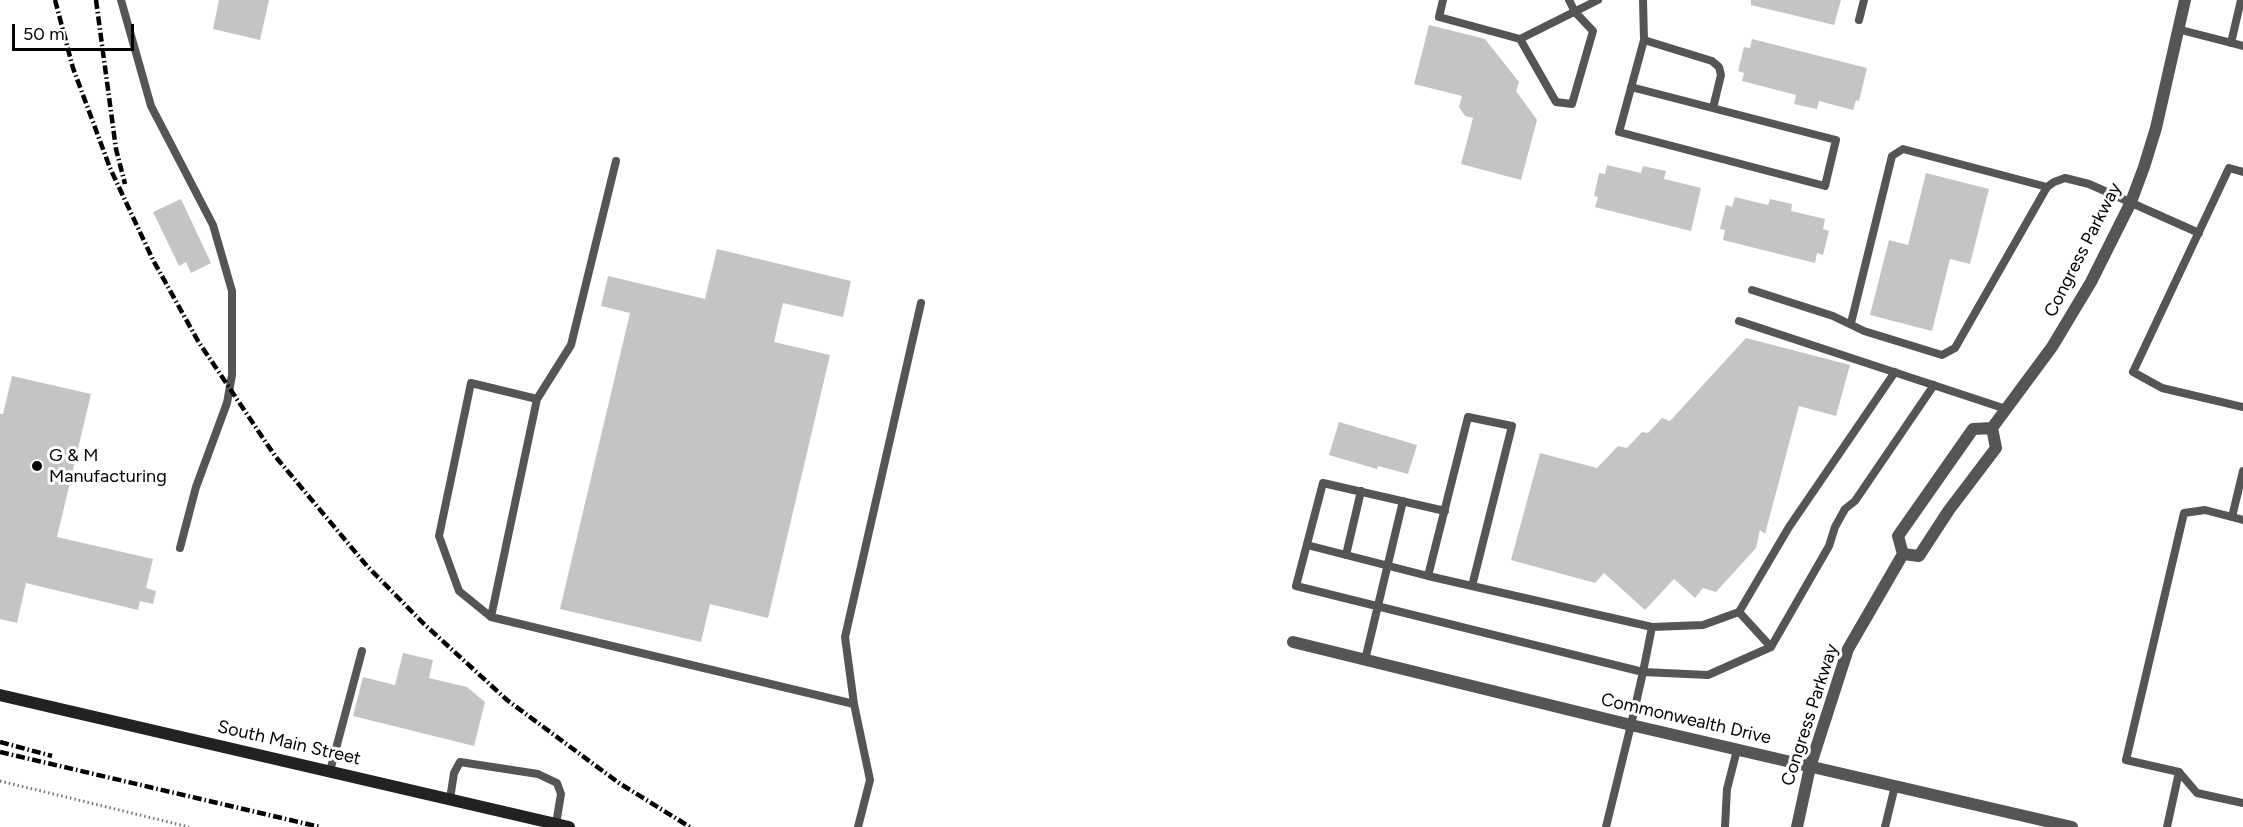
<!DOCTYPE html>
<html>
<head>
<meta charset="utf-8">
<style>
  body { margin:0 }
  #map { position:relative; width:2243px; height:827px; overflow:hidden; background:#fff; font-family:Figtree,sans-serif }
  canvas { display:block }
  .scale { position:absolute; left:12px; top:24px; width:122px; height:27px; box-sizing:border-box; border:3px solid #000; border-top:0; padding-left:8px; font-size:18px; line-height:21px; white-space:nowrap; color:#000; -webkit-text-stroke:4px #fff; paint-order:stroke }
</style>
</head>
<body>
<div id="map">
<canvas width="2243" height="827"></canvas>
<div class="scale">50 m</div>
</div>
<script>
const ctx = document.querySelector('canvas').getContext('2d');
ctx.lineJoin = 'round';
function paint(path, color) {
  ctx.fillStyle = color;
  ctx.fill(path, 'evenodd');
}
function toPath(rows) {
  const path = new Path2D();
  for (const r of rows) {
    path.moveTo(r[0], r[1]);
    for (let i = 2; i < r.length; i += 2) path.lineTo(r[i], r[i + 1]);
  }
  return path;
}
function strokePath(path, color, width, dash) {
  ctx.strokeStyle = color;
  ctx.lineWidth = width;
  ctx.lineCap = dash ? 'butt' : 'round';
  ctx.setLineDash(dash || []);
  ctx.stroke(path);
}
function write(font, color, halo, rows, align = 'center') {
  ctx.font = font + ' Figtree,sans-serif';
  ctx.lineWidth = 6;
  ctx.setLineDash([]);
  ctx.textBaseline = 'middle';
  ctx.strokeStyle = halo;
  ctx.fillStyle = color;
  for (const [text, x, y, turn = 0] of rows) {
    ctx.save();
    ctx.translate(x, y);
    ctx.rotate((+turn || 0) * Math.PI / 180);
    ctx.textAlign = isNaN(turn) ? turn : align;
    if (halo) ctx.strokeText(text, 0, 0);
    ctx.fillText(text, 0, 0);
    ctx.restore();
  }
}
const building = toPath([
  [219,0,269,0,260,40,213,29],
  [1751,0,1841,0,1834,25,1751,5],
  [1429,25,1485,39,1519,82,1516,91,1537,120,1521,180,1461,164,1473,118,1465,116,1459,107,1462,96,1414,84],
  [1752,39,1867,68,1859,101,1856,100,1853,110,1819,101,1817,109,1794,104,1796,95,1742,81,1744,73,1738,71,1744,47,1750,48],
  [1607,165,1641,173,1643,166,1666,171,1664,179,1701,188,1691,231,1595,207,1598,197,1594,196,1599,173,1605,174],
  [1926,173,1989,189,1970,264,1950,259,1932,331,1870,315,1889,240,1908,245],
  [1735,197,1768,205,1770,199,1792,204,1791,211,1825,219,1823,229,1829,231,1823,255,1817,253,1815,263,1723,240,1725,230,1720,229,1726,205,1732,207],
  [181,199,211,263,191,273,186,262,179,266,153,212],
  [717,249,851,281,843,317,783,303,774,342,830,355,768,618,710,604,701,642,560,609,630,313,601,306,608,276,705,299],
  [1746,338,1850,365,1836,416,1799,406,1765,534,1760,530,1756,548,1716,592,1703,588,1695,598,1674,579,1645,610,1604,573,1595,583,1511,560,1540,453,1597,468,1618,446,1627,448,1642,432,1648,433,1662,418,1670,421],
  [12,376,91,394,57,537,153,559,146,588,156,591,153,604,140,601,138,610,26,583,17,623,0,619,0,414,3,414],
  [1339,422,1417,445,1408,474,1378,466,1377,469,1329,455],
  [403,653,433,660,429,678,467,687,485,702,474,746,353,716,363,677,395,685]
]);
const path = toPath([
  [0,781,189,827]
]);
const lane = toPath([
  [121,0,151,106,213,225,232,291,232,375,227,403,196,487,180,548],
  [1443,0,1439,17,1520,39,1556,102,1572,104,1593,31,1575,12,1569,0],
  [1859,20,1864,0],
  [2177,29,2243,46],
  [1520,39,1598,0],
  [1644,40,1712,61,1719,67,1721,75,1713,108],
  [2231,43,2241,0],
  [1631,87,1836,140,1825,186,1619,132,1644,40,1643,0],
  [2243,172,2229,168,2133,372,2162,388,2243,407],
  [1752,290,1833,316,1864,331,1942,355,1955,348,2047,187,2054,182,2065,178,2089,184,2199,233],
  [1739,321,2006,409],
  [1851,323,1892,156,1903,149,2047,187],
  [537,399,571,345,616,161],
  [1445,511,1323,483,1296,586,1643,672,1708,675,1771,647,1739,612,1703,625,1652,627,1643,672,1631,725,1606,827],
  [2232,517,2243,471],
  [2243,520,2205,510,2184,513,2126,760,2179,772,2197,793,2243,803],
  [1307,545,1428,576,1652,627],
  [1346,555,1361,491],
  [1428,576,1468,417,1512,426,1472,586],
  [1739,612,1789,527,1895,372],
  [491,617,537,399,471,383,439,536,459,591,491,617,854,704,870,780,858,827],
  [1771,647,1829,546,1835,527,1845,509,1855,501,1934,385],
  [1365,660,1403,501],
  [854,704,845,637,921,303],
  [330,771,362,651],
  [450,799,454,773,460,762,538,774,557,783,561,794,556,824],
  [1725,827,1727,789,1737,750],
  [1885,827,1895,786],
  [2167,827,2179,772]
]);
const street = toPath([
  [1903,554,1919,556,1949,510,1996,448,1992,428,2052,347,2091,282,2131,202,2144,167,2156,128,2185,0],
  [1293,642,1631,725,2072,827],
  [1797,827,1810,767,1848,649,1903,554,1898,536,1973,429,1992,428]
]);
const secondary = toPath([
  [0,695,569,827]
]);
const rail = toPath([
  [55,0,73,68,110,168,153,260,198,341,275,456,367,566,423,623,507,700,619,783,690,827],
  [96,0,116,149,125,184],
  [0,742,52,756],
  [0,752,320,827]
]);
const markers = [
  [37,466,6,"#000"]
];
const streetNames = [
  ["Congress Parkway",2083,250,-63],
  ["Congress Parkway",1810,715,-72],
  ["Commonwealth Drive",1686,719,13],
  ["South Main Street",289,743,13]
];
const poiNames = [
  ["G & M",49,456],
  ["Manufacturing",49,477]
];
paint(building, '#c4c4c4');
strokePath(path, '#777', 3, [1.5, 3]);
strokePath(lane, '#555', 8);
strokePath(street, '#555', 12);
strokePath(secondary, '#222', 12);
strokePath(rail, '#000', 4.5, [9, 3, 1.5, 3]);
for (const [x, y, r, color] of markers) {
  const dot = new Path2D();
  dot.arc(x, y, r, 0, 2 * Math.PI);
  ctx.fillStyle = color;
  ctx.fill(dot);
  strokePath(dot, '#fff', 2);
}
write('18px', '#000', '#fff', streetNames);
write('18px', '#000', '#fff', poiNames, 'left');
</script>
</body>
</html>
